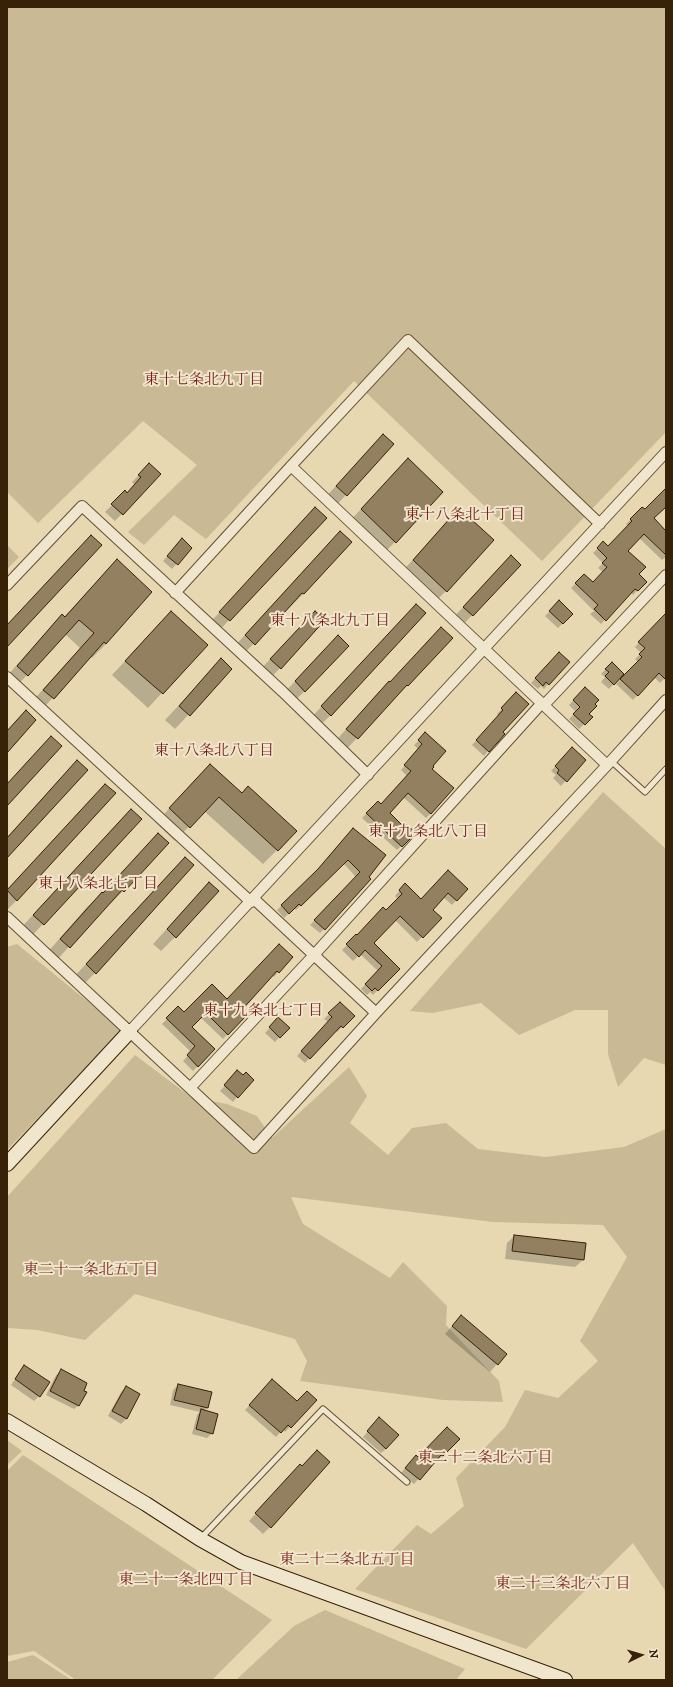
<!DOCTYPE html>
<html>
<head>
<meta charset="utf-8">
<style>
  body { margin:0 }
  #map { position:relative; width:673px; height:1687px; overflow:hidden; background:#e7d8b2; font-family:"IM FELL DW Pica",serif }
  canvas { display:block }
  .frame { position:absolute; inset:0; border:8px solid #372107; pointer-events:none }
  .north { position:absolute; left:621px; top:1635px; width:40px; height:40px; -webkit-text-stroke:3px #efe6cd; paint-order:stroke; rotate:85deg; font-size:11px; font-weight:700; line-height:16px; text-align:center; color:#372107 }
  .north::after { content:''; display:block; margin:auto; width:14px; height:18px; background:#372107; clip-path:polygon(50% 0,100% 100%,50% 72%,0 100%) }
</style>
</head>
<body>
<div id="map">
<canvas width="673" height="1687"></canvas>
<div class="frame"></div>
<div class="north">N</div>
</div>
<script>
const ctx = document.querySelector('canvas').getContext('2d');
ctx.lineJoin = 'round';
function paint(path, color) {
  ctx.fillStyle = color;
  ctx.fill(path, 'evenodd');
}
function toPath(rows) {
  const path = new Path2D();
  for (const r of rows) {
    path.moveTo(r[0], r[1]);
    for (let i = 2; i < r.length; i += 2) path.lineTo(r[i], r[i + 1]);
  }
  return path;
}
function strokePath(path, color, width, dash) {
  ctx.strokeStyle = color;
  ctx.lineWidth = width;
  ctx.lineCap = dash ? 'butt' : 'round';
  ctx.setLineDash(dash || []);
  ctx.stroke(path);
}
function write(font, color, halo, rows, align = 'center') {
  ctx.font = font + ' "IM FELL DW Pica","Noto Serif JP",serif';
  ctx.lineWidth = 4;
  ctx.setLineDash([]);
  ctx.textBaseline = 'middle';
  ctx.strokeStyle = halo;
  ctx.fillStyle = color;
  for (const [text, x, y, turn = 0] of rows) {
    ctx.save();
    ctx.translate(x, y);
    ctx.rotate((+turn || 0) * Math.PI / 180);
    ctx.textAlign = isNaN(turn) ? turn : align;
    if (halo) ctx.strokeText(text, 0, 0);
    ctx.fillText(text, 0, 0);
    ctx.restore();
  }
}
const green = toPath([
  [7,7,666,7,666,432,542,561,354,381,206,539,174,515,144,545,128,532,197,465,143,421,38,523,7,492],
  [7,545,19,557,7,569],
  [603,792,666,849,666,1065,644,1058,618,1087,608,1054,608,1010,575,1010,519,1035,481,1003,433,1013,410,1011],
  [17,944,123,1030,7,1150,7,947],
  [135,1055,191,1097,227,1104,257,1116,272,1138,349,1067,367,1096,350,1123,388,1155,412,1128,446,1123,478,1149,546,1157,624,1147,666,1129,666,1592,633,1543,526,1649,355,1589,417,1525,431,1534,464,1506,456,1478,505,1427,525,1390,558,1398,598,1361,580,1341,627,1257,603,1225,493,1222,291,1197,303,1224,390,1278,403,1262,447,1306,446,1325,499,1381,503,1402,443,1400,300,1381,307,1361,295,1339,135,1294,85,1340,37,1330,7,1328,7,1197],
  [7,1440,22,1451,7,1465],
  [23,1455,272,1620,212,1680,76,1680,34,1651,7,1656,7,1471],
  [325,1610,465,1669,456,1680,236,1680,294,1626],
  [33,1655,64,1675,72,1680,7,1680,7,1662]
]);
const shadow = toPath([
  [383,435,393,444,332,510,322,501],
  [408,459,395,542,381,556,348,523],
  [142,472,159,475,115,521,105,512,125,492,127,494,135,485,132,482],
  [666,490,666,509,664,507,653,518,666,532,666,557,662,560,639,538,627,551,637,574,645,582,633,595,630,592,601,624,590,614,594,611,571,588,584,575,593,584,603,572,598,568,603,563,593,553,603,543,608,547,628,526,626,524,642,508,645,511],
  [315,508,325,518,215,635,206,627],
  [445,524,446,591,432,605,399,575],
  [177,545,191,548,172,569,163,561],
  [326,547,303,594,289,608,288,607,240,658,231,650],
  [117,560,106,644,92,658,90,656,39,713,30,704,80,648,65,634,13,690,7,684,7,676,48,630,62,616,64,617],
  [520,565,458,630,450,621,497,571],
  [559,602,572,614,558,628,545,616],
  [416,605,331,715,316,729,308,721],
  [171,612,206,645,148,708,112,675],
  [315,612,324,621,266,683,256,674],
  [666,614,666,677,660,683,654,677,633,700,616,684,638,662,635,659,641,653,635,647],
  [427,643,407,685,393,699,343,753,333,744,375,696,390,683],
  [324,651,305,691,290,705,281,696],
  [554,658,568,662,544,689,541,686,538,689,531,683],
  [221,660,231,669,175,729,165,720],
  [612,663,623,674,609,689,601,682,605,677,601,674],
  [585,688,588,714,591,717,579,729,569,719,576,712,569,705],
  [516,694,502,732,484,756,472,745,499,716,497,714],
  [426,734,430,769,431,813,426,818,403,797,389,813,404,828,414,833,397,850,362,818,378,802,381,805,407,776,401,770,419,750,414,745],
  [567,753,585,760,561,786,553,778,556,775,551,771],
  [77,761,7,857,7,837],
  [196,779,241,794,248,787,277,850,263,864,204,811,175,841,156,823],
  [91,799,17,900,7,910,7,891],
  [141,819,29,939,19,930,117,824],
  [158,834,123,891,109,905,108,904,55,962,46,954,87,907,102,894],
  [349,834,370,879,320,933,310,925,356,877,343,863,296,910,294,908,284,918,277,910,314,874],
  [185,858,95,973,81,987,72,979],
  [448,871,467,889,452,905,443,897,431,910,440,918,417,942,395,920,372,943,398,969,373,995,370,992,367,995,361,989,378,971,360,954,353,961,342,950,356,936,357,937,398,899,395,896,405,884,421,900],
  [195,898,175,937,161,951,153,944],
  [279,946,278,972,274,977,272,975,239,1012,244,1017,223,1039,200,1017,191,1027,214,1049,193,1071,183,1061,191,1052,162,1024,178,1008,184,1014,227,1001],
  [340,1003,353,1016,337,1032,335,1030,305,1063,297,1056,328,1022,324,1019],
  [278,1019,288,1028,275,1042,265,1033],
  [233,1077,237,1097,233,1102,220,1091],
  [514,1236,583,1260,575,1267,505,1259,507,1243],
  [461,1316,497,1364,490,1372,445,1334],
  [24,1366,39,1396,34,1401,11,1385],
  [61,1371,79,1405,74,1409,46,1395,56,1375],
  [178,1385,207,1408,204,1411,212,1433,207,1438,192,1434,197,1415,200,1412,170,1405,173,1390],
  [267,1385,297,1402,316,1400,285,1432,283,1429,276,1437,245,1410],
  [126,1387,139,1394,126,1419,121,1424,108,1416,121,1392],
  [375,1423,386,1449,381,1453,363,1437],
  [458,1439,438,1460,436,1459,414,1484,401,1473,411,1461],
  [302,1467,270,1527,263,1534,249,1521,292,1473]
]);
const building = toPath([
  [383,434,394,444,347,496,336,486,383,434],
  [408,458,443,492,396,543,361,509,408,458],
  [149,463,161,474,123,515,111,504,125,490,127,493,141,477,138,475,149,463],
  [666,488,666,507,654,518,666,531,666,555,644,534,628,551,646,567,639,574,647,582,638,591,635,589,606,621,594,609,598,605,575,583,584,574,593,582,607,567,602,563,607,558,597,548,603,541,608,546,632,521,630,519,642,507,645,509,666,488],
  [315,507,327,518,230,621,219,612,315,507],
  [459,508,494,540,447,592,413,560,459,508],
  [340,531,352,542,304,594,302,593,255,645,245,635,340,531],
  [91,535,102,545,7,647,7,625,91,535],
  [182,538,192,548,178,565,167,556,182,538],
  [511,555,521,565,473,616,463,607,511,555],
  [117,559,152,592,106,644,104,642,54,699,43,690,94,633,79,620,28,676,17,666,62,614,65,617,117,559],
  [559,600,573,614,563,624,549,611,559,600],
  [416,604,426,613,331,716,321,706,416,604],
  [171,611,208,645,163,694,125,661,171,611],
  [315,611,325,620,281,669,270,659,315,611],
  [666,613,666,680,659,673,638,696,620,679,642,657,639,654,645,648,638,642,666,613],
  [441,627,453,638,408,686,407,685,358,739,346,729,389,681,390,682,441,627],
  [338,635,349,646,305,692,295,681,338,635],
  [559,652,570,662,549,685,546,682,543,686,535,678,559,652],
  [221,658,232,669,190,716,179,706,221,658],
  [612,662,624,674,614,685,605,676,609,672,605,669,612,662],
  [585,687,599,700,595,704,597,706,589,714,593,717,585,725,573,714,580,707,573,700,585,687],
  [516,692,529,704,503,732,505,734,489,752,476,740,503,710,501,708,516,692],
  [26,710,36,720,7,753,7,731,26,710],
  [425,732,446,751,433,766,434,767,432,769,454,788,431,814,408,793,390,813,404,827,406,824,416,833,402,847,366,813,378,801,381,804,411,771,404,765,422,744,418,740,425,732],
  [51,736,62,746,7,806,7,784,51,736],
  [572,747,586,760,567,782,557,773,559,770,555,766,572,747],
  [77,760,88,770,7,858,7,838,77,760],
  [210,764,242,793,248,786,297,831,278,851,219,797,190,828,169,808,210,764],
  [105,784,116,793,17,901,7,890,105,784],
  [131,809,142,819,44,925,33,915,131,809],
  [353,828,386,855,369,877,371,879,325,930,314,920,360,872,348,860,301,906,299,904,289,914,281,905,318,869,353,828],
  [158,833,169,843,124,892,122,890,70,948,60,939,102,892,103,893,158,833],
  [185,857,194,865,96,974,86,964,185,857],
  [448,870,468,889,457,901,448,893,433,910,442,918,423,938,400,916,374,943,400,969,378,991,375,988,372,991,365,984,382,966,365,950,359,957,346,944,356,934,357,935,383,907,386,910,402,894,399,890,405,883,421,899,448,870],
  [209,882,219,891,176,938,167,929,209,882],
  [279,944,293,957,279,973,277,971,240,1012,245,1017,228,1035,206,1013,192,1027,215,1049,198,1067,187,1055,195,1046,166,1018,178,1006,184,1012,212,984,227,999,279,944],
  [340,1002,355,1016,343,1028,341,1026,310,1059,301,1051,332,1017,328,1013,340,1002],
  [278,1017,290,1028,280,1038,269,1027,278,1017],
  [237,1070,243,1075,246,1072,254,1080,238,1098,224,1085,237,1070],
  [514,1235,586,1243,584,1260,512,1251,514,1235],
  [461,1315,507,1354,498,1365,452,1326,461,1315],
  [24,1365,50,1382,40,1397,15,1379,24,1365],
  [61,1369,87,1383,84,1391,87,1392,79,1406,50,1391,61,1369],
  [272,1379,297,1401,307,1391,317,1400,291,1428,288,1425,281,1433,249,1405,272,1379],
  [178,1384,212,1392,208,1408,174,1400,178,1384],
  [126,1386,140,1394,127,1419,112,1411,126,1386],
  [201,1409,218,1414,213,1434,196,1429,201,1409],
  [379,1417,399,1435,386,1449,367,1431,379,1417],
  [447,1427,460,1439,443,1456,441,1455,420,1480,405,1468,416,1455,418,1457,447,1427],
  [317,1450,330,1462,271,1528,255,1513,300,1464,302,1466,317,1450]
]);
const lane = toPath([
  [611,761,645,792,666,769],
  [201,1538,323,1409,407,1482]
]);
const street = toPath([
  [291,466,607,765],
  [7,585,82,506,283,692,368,775],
  [175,593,291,466,408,340,600,524],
  [7,677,251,902],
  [544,705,666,575],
  [254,899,376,1013],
  [7,917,254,1148,376,1013,611,761,666,700],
  [130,1031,666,452],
  [190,1088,314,955,542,703]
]);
const secondary = toPath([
  [7,1164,130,1031],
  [7,1421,146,1504,200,1539,241,1562,565,1680]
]);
const neighbourhoodNames = [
  ["東十七条北九丁目",204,381],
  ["東十八条北十丁目",465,516],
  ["東十八条北九丁目",330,622],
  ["東十八条北八丁目",214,752],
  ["東十九条北八丁目",428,833],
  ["東十八条北七丁目",98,885],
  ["東十九条北七丁目",263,1012],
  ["東二十一条北五丁目",91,1271],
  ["東二十二条北六丁目",485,1459],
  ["東二十二条北五丁目",347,1561],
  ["東二十一条北四丁目",186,1581],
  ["東二十三条北六丁目",563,1585]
];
paint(green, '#c9b995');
paint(shadow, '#0003');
paint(building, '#938060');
strokePath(building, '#372107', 1);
strokePath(lane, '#634f32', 7);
strokePath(street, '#634f32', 12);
strokePath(secondary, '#372107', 16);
strokePath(lane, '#efe6cd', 5);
strokePath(street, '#efe6cd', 10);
strokePath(secondary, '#efe6cd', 14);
write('15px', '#7a1f14', '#efe6cd', neighbourhoodNames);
</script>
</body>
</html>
